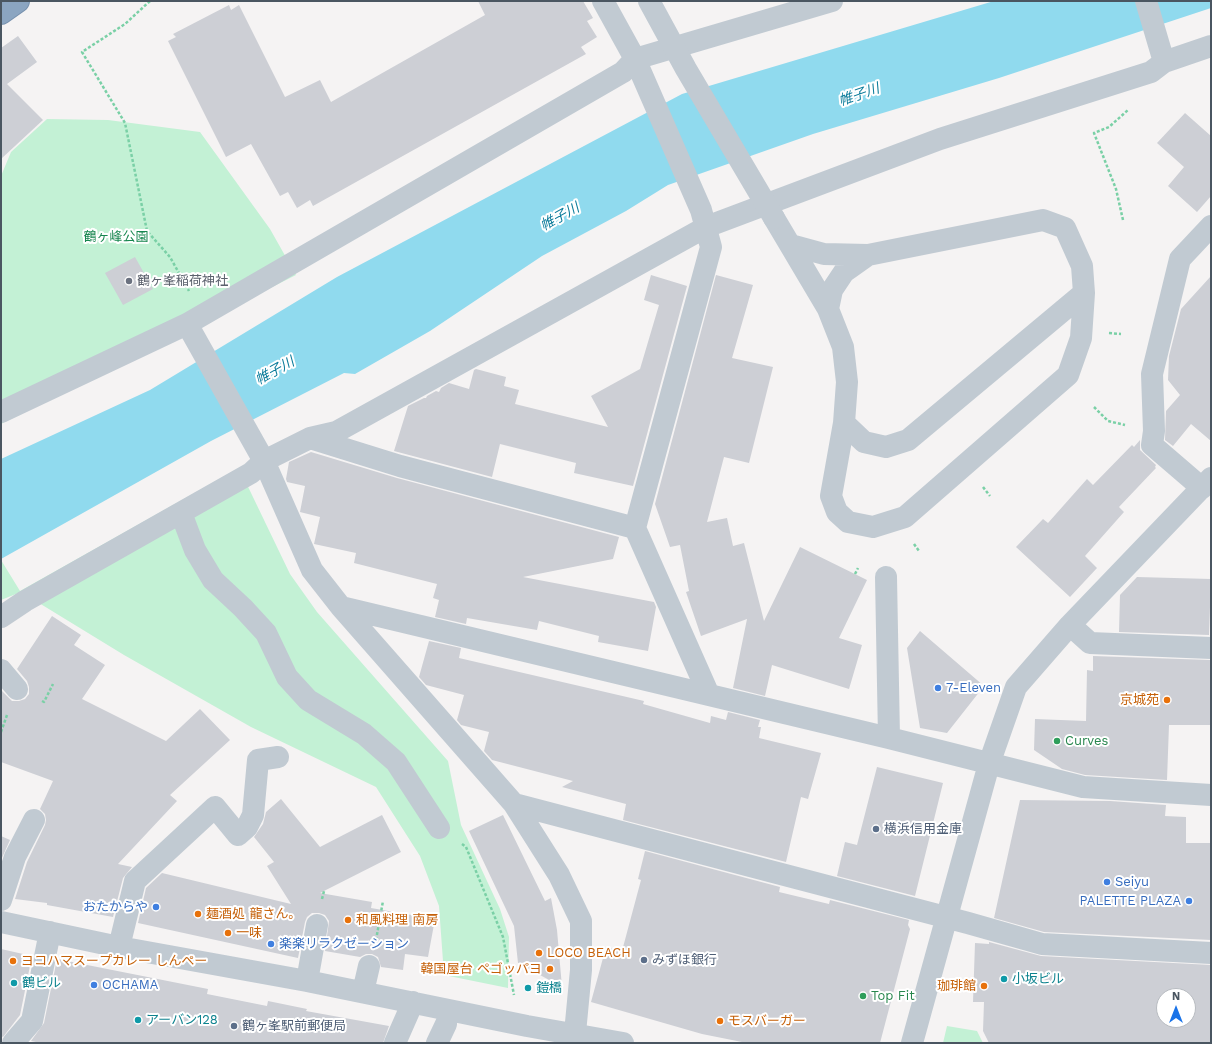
<!DOCTYPE html>
<html>
<head>
<meta charset="utf-8">
<style>
  body { margin:0 }
  #map { position:relative; width:1212px; height:1044px; overflow:hidden; background:#f5f3f3; font-family:"Work Sans",sans-serif }
  canvas { display:block }
  .frame { position:absolute; inset:0; border:2px solid #4a5661; pointer-events:none }
  .north { position:absolute; left:1156px; top:988px; width:40px; height:40px; box-sizing:border-box; background:#fff; border:1px solid #b7bbc0; border-radius:50%; rotate:0deg; font-size:11px; font-weight:700; line-height:16px; text-align:center; color:#4a5661 }
  .north::after { content:''; display:block; margin:auto; width:14px; height:18px; background:#1a73e8; clip-path:polygon(50% 0,100% 100%,50% 72%,0 100%) }
</style>
</head>
<body>
<div id="map">
<canvas width="1212" height="1044"></canvas>
<div class="frame"></div>
<div class="north">N</div>
</div>
<script>
const ctx = document.querySelector('canvas').getContext('2d');
ctx.lineJoin = 'round';
function paint(path, color) {
  ctx.fillStyle = color;
  ctx.fill(path, 'evenodd');
}
function toPath(rows) {
  const path = new Path2D();
  for (const r of rows) {
    path.moveTo(r[0], r[1]);
    for (let i = 2; i < r.length; i += 2) path.lineTo(r[i], r[i + 1]);
  }
  return path;
}
function strokePath(path, color, width, dash) {
  ctx.strokeStyle = color;
  ctx.lineWidth = width;
  ctx.lineCap = dash ? 'butt' : 'round';
  ctx.setLineDash(dash || []);
  ctx.stroke(path);
}
function write(font, color, halo, rows, align = 'center') {
  ctx.font = font + ' "Work Sans","Noto Sans JP",sans-serif';
  ctx.lineWidth = 4;
  ctx.setLineDash([]);
  ctx.textBaseline = 'middle';
  ctx.strokeStyle = halo;
  ctx.fillStyle = color;
  for (const [text, x, y, turn = 0] of rows) {
    ctx.save();
    ctx.translate(x, y);
    ctx.rotate((+turn || 0) * Math.PI / 180);
    ctx.textAlign = isNaN(turn) ? turn : align;
    if (halo) ctx.strokeText(text, 0, 0);
    ctx.fillText(text, 0, 0);
    ctx.restore();
  }
}
const green = toPath([
  [47,119,108,120,200,132,270,229,296,275,1,424,1,176,11,152],
  [239,468,290,574,317,612,448,761,461,825,500,909,509,937,508,988,444,975,439,906,420,856,376,787,251,727,124,655,21,592,1,600,1,560,20,591],
  [947,1026,977,1031,983,1043,943,1043]
]);
const water = toPath([
  [994,1,1211,1,1211,8,999,78,813,134,668,185,626,211,542,256,430,331,355,374,344,373,211,441,1,559,1,459,150,390,337,277,682,94]
]);
const building = toPath([
  [478,1,583,1,593,18,587,21,597,37,581,47,586,54,313,206,310,200,297,208,288,192,280,196,251,144,226,157,168,41,176,37,173,34,229,5,231,10,239,5,285,97,320,80,331,102,485,15],
  [18,36,37,62,7,84,43,120,1,159,1,48],
  [1185,113,1211,136,1211,196,1197,212,1168,186,1184,167,1157,143],
  [135,257,153,289,123,305,105,273],
  [651,275,687,286,633,486,574,473,576,463,500,444,492,477,394,451,408,406,424,398,426,398,427,396,436,391,439,392,441,388,449,383,469,389,474,370,476,369,506,377,504,386,519,390,515,404,608,427,591,396,640,369,659,305,644,300],
  [716,275,753,285,732,358,773,367,749,463,724,457,707,522,727,518,733,546,744,543,764,621,800,547,867,580,839,638,862,645,849,689,772,665,765,696,733,688,747,619,701,636,686,592,689,591,680,545,670,547,655,504],
  [1211,276,1211,441,1191,424,1173,446,1165,440,1166,411,1180,395,1168,380,1169,356,1181,309],
  [1140,440,1140,450,1156,465,1155,467,1156,468,1119,507,1124,512,1085,556,1097,568,1070,597,1016,547,1043,519,1048,523,1087,479,1093,485,1132,445,1134,447],
  [311,452,397,478,619,537,613,559,523,577,654,602,656,607,648,651,598,642,599,636,539,621,537,630,467,618,466,624,435,617,439,600,433,598,437,584,354,563,356,553,314,544,320,517,300,512,305,486,287,482,286,479,289,462],
  [1137,577,1211,579,1209,635,1119,632,1120,595],
  [52,616,81,635,74,645,105,665,82,699,166,741,200,709,230,740,170,795,177,801,118,864,132,867,123,878,113,917,47,905,47,903,15,899,27,862,45,825,46,820,45,814,40,809,53,781,1,762,1,693,2,691,12,701,19,701,25,699,29,694,29,687,27,681,17,669],
  [920,631,984,686,947,733,920,728,907,648],
  [429,641,461,648,459,658,644,701,643,704,710,723,711,716,726,720,728,712,760,720,758,727,761,727,759,738,821,753,808,799,801,797,786,862,623,820,626,804,562,787,573,781,492,760,484,751,489,732,461,725,457,720,464,695,426,685,419,677],
  [1093,656,1210,660,1210,725,1169,725,1167,780,1085,775,1062,769,1034,750,1035,719,1086,721,1087,670,1093,671],
  [877,767,943,783,915,896,837,876,845,842,857,845],
  [281,799,320,847,382,815,401,852,320,893,372,902,371,908,435,919,428,957,405,954,403,970,381,967,378,957,372,954,366,954,360,957,325,951,329,921,325,915,319,913,312,913,307,917,305,922,298,958,138,923,146,888,162,873,291,904,267,866,274,862,254,837,263,824,266,812],
  [1020,800,1110,801,1166,805,1165,816,1186,817,1186,843,1211,843,1211,940,1044,932,994,918],
  [503,815,545,901,551,898,557,930,562,987,518,963,514,926,469,831],
  [1,836,10,840,1,860],
  [645,851,780,887,779,892,829,904,830,900,909,920,908,925,910,929,880,1043,747,1043,702,1034,591,1002,606,947,622,951,641,880,638,879],
  [989,942,1041,956,1211,965,1211,1043,989,1043,983,1031,984,1002,973,1002,975,943,989,944],
  [1164,996,1188,996,1188,1020,1164,1020],
  [1,949,32,956,20,1015,3,1037,1,1036],
  [57,959,208,989,207,994,267,1006,268,1001,307,1009,306,1011,389,1026,383,1043,41,1043,31,1041,44,1023]
]);
const path = toPath([
  [150,1,125,24,82,52,125,123,147,231,170,257,189,291],
  [1123,220,1116,189,1094,133,1109,127,1128,110],
  [1109,333,1121,334],
  [1094,407,1108,421,1125,425],
  [983,487,990,496],
  [914,544,919,551],
  [855,574,858,568],
  [42,701,44,702,53,684],
  [1,732,7,715],
  [462,844,466,847,503,937,514,995],
  [322,899,324,891],
  [376,940,383,901]
]);
const minor = toPath([
  [1146,1,1164,62,1211,46],
  [774,218,828,309,843,347,847,382,844,423,831,496,837,512,848,522,873,527,905,517,1068,375,1081,338,1084,293,1082,266,1065,228,1043,220,868,255,824,254,791,245],
  [828,309,832,290,844,272,868,255],
  [187,324,264,461,312,570,341,607,514,804,559,875,581,921,581,970,575,1033],
  [1,412,187,324,623,72,635,59,603,1],
  [844,423,864,442,886,447,908,440,1084,293],
  [310,438,336,432,706,227,940,139,1151,72,1164,62],
  [1202,488,1152,445,1154,431,1152,374,1180,259,1211,226],
  [181,513,195,550,213,580,243,608,266,633,287,677,308,700,364,734,396,762,439,828],
  [886,577,889,738],
  [341,607,889,738,1083,787,1211,795],
  [1,617,25,601,251,473,264,461,310,438,400,466,635,528],
  [1070,625,1090,643,1211,648],
  [1,670,17,689],
  [709,695,635,528,711,247,701,210,635,59,832,1],
  [514,804,968,923,1042,944,1211,953],
  [1,900,15,857,34,820],
  [1,922,119,947,307,981,527,1026,623,1043],
  [119,947,135,881,215,807,238,835,247,827,253,815,258,760,278,757],
  [307,981,317,925],
  [363,992,369,966],
  [13,1043,32,1021,50,932],
  [395,1043,413,1002],
  [437,1043,446,1024],
  [912,1043,989,764,1016,687,1070,625,1211,478]
]);
const highway = toPath([
  [1,13,18,1]
]);
const minorBridge = toPath([
  [649,1,686,69,774,218]
]);
const markers = [
  [129,281,4,"#6b7280"],
  [938,688,4,"#3f7fe0"],
  [1167,700,4,"#e8710a"],
  [1057,741,4,"#2e9e5b"],
  [876,829,4,"#5c6f8a"],
  [1107,882,4,"#3f7fe0"],
  [1189,901,4,"#3f7fe0"],
  [156,907,4,"#3f7fe0"],
  [198,914,4,"#e8710a"],
  [348,920,4,"#e8710a"],
  [228,933,4,"#e8710a"],
  [271,944,4,"#3f7fe0"],
  [539,953,4,"#e8710a"],
  [644,960,4,"#5c6f8a"],
  [13,961,4,"#e8710a"],
  [550,969,4,"#e8710a"],
  [1004,979,4,"#0f9aa8"],
  [14,983,4,"#0f9aa8"],
  [94,985,4,"#3f7fe0"],
  [984,986,4,"#e8710a"],
  [528,988,4,"#0f9aa8"],
  [863,996,4,"#2e9e5b"],
  [138,1020,4,"#0f9aa8"],
  [720,1021,4,"#e8710a"],
  [234,1026,4,"#5c6f8a"]
];
const parkNames = [
  ["鶴ヶ峰公園",116,237]
];
const worshipNames = [
  ["鶴ヶ峯稲荷神社",137,281]
];
const shopNames = [
  ["7-Eleven",946,688],
  ["Seiyu",1115,882],
  ["PALETTE PLAZA",1181,901,"right"],
  ["おたからや",148,907,"right"],
  ["楽楽リラクゼーション",279,944],
  ["OCHAMA",102,985]
];
const foodNames = [
  ["京城苑",1159,700,"right"],
  ["麺酒処 龍さん。",206,914],
  ["和風料理 南房",356,920],
  ["一味",236,933],
  ["LOCO BEACH",547,953],
  ["ヨコハマスープカレー しんぺー",21,961],
  ["韓国屋台 ペゴッパヨ",542,969,"right"],
  ["珈琲館",976,986,"right"],
  ["モスバーガー",728,1021]
];
const leisureNames = [
  ["Curves",1065,741],
  ["Top Fit",871,996]
];
const serviceNames = [
  ["横浜信用金庫",884,829],
  ["みずほ銀行",652,960],
  ["鶴ヶ峯駅前郵便局",242,1026]
];
const cultureNames = [
  ["小坂ビル",1012,979],
  ["鶴ビル",22,983],
  ["鎧橋",536,988],
  ["アーバン128",146,1020]
];
const waterNames = [
  ["帷子川",859,95,-19],
  ["帷子川",560,217,-29],
  ["帷子川",275,371,-29]
];
paint(green, '#c3f1d5');
paint(water, '#90daee');
paint(building, '#cdcfd5');
strokePath(highway, '#7690ad', 24);
strokePath(path, '#7ad0a6', 2.5, [3, 2]);
strokePath(minor, '#c1cad2', 22);
strokePath(highway, '#8ba5c1', 22);
strokePath(minorBridge, '#c1cad2', 22);
for (const [x, y, r, color] of markers) {
  const dot = new Path2D();
  dot.arc(x, y, r, 0, 2 * Math.PI);
  ctx.fillStyle = color;
  ctx.fill(dot);
  strokePath(dot, '#fff', 1.5);
}
write('13px', '#17864f', '#fff', parkNames);
write('13px', '#5b616d', '#fff', worshipNames, 'left');
write('13px', '#366cbe', '#fff', shopNames, 'left');
write('13px', '#c56008', '#fff', foodNames, 'left');
write('13px', '#27864d', '#fff', leisureNames, 'left');
write('13px', '#4e5e75', '#fff', serviceNames, 'left');
write('13px', '#0d838f', '#fff', cultureNames, 'left');
write('italic 14px', '#0c7c9b', '#fff', waterNames);
</script>
</body>
</html>
